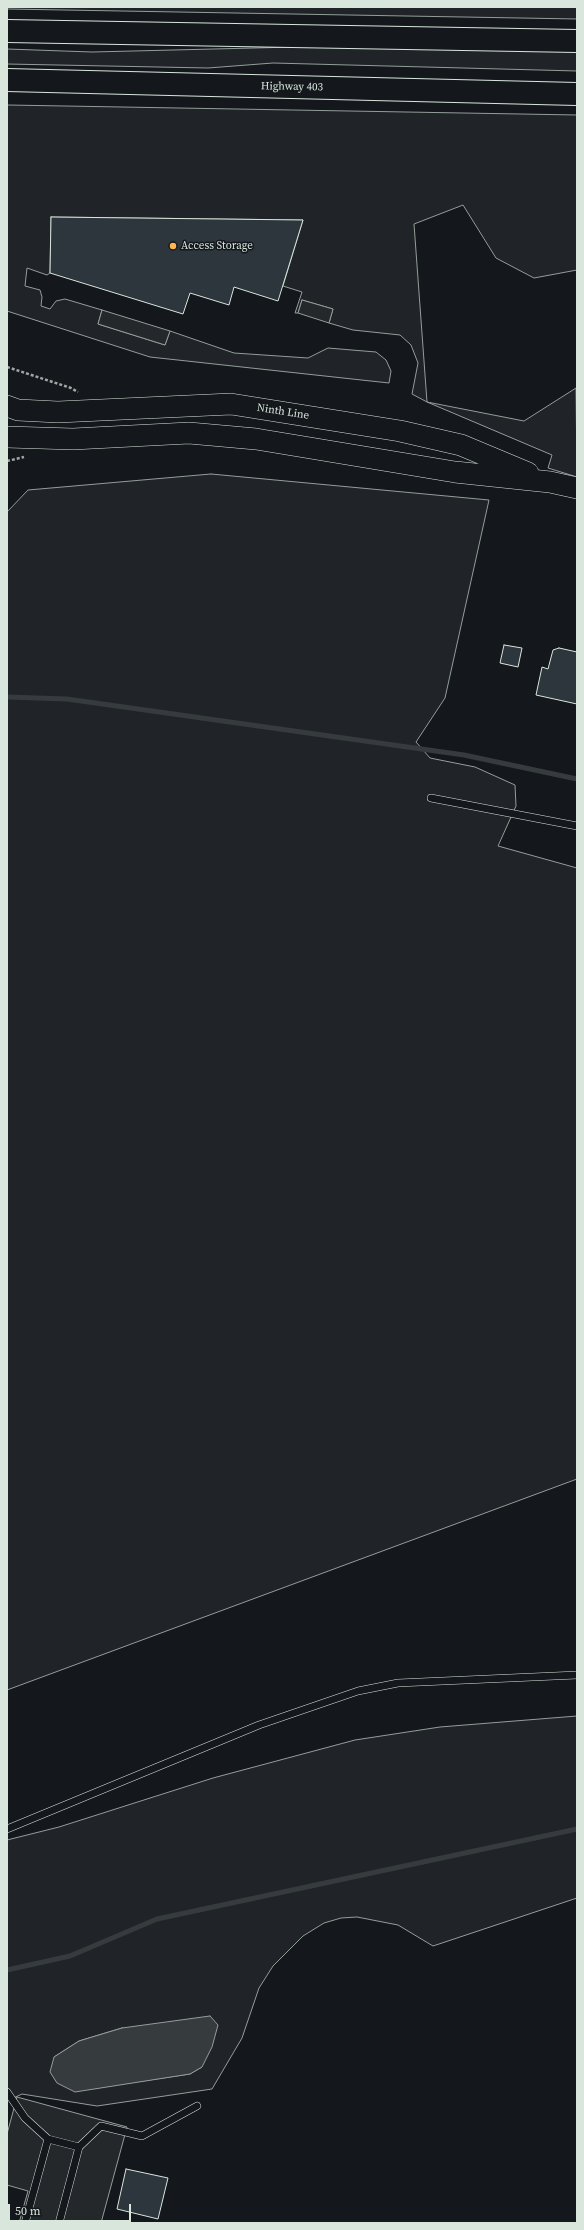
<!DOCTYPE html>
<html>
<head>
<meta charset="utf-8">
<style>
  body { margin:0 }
  #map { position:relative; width:584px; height:2230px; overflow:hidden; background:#14181c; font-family:"Source Serif 4",serif }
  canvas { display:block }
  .frame { position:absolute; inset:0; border:8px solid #d8e6dc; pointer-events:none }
  .scale { position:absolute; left:8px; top:2204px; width:123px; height:18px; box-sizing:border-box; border:2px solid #d8e6dc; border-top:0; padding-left:5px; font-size:12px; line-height:14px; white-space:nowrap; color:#d8e6dc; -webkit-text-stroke:3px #14181c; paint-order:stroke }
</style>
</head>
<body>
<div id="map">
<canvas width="584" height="2230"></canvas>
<div class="frame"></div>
<div class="scale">50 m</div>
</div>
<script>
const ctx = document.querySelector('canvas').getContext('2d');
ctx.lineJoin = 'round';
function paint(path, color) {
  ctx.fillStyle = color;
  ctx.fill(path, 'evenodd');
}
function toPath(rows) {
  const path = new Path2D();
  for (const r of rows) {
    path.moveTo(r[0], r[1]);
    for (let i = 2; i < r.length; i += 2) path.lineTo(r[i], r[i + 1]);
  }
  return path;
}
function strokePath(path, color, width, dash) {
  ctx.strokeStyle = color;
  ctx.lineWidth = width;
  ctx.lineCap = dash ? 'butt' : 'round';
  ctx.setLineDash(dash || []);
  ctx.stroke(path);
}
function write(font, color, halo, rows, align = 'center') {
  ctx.font = font + ' "Source Serif 4",serif';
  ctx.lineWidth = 3;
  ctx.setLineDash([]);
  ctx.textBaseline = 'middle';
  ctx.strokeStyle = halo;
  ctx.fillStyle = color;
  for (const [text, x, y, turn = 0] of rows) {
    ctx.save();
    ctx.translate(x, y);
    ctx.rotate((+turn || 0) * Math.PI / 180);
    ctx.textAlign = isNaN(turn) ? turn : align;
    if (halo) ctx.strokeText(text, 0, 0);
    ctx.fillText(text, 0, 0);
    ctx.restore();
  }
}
const green = toPath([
  [7,7,577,7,577,19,7,9,7,7],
  [295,47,577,51,577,71,273,63,208,68,7,64,7,49,92,52,295,47],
  [7,105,577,115,577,270,534,278,496,258,463,205,414,224,427,402,524,421,576,388,577,477,548,468,552,455,427,402,412,394,418,363,411,345,400,335,353,330,329,323,333,309,302,300,298,313,295,313,302,292,283,286,303,220,51,217,50,273,47,275,27,268,25,286,40,290,42,297,41,306,50,309,56,301,65,299,102,310,98,324,165,345,170,331,234,353,308,358,328,348,376,352,386,360,391,371,389,383,150,357,7,311,7,105],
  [211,474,489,500,445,698,416,742,430,758,475,767,515,785,516,806,498,846,577,868,577,1479,7,1690,7,512,28,490,211,474],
  [577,1716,577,1898,433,1946,398,1925,357,1917,341,1918,324,1923,303,1936,273,1966,259,1988,242,2038,212,2089,97,2106,22,2094,7,2101,7,1840,59,1827,213,1778,355,1740,440,1727,577,1716],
  [122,2028,202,2067,190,2074,75,2091,54,2057,79,2041,122,2028]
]);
const parking = toPath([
  [302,300,333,309,329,323,298,313,302,300],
  [102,310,170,331,165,345,98,324,102,310],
  [17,2097,127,2127,101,2223,19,2223,28,2191,7,2185,7,2134,17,2097]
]);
const water = toPath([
  [210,2016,218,2025,212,2047,202,2067,190,2074,75,2092,57,2083,50,2072,54,2057,79,2041,122,2028,210,2016]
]);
const stream = toPath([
  [7,697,67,699,464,755,577,779],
  [7,1970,70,1956,157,1919,577,1829]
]);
const building = toPath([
  [51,217,303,220,278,301,234,287,229,305,190,293,183,314,50,273,51,217],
  [504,645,522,648,518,667,500,663,504,645],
  [559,648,577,652,577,704,536,695,542,667,548,669,553,650,559,648],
  [126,2169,168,2178,158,2219,117,2209,126,2169]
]);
const path = toPath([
  [7,367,71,388,78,392],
  [7,461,24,457]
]);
const service = toPath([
  [431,798,577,826],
  [7,1829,259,1725,358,1691,398,1683,577,1675],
  [7,2092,25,2118,48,2139],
  [79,2147,101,2126,142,2136,197,2106],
  [25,2223,48,2139,79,2147,59,2223]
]);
const secondary = toPath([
  [7,406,18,410,58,412,231,404,400,431,461,445,528,473],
  [7,437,73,439,189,433,256,439,455,472,550,482,577,488]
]);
const motorway = toPath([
  [7,31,577,41],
  [7,80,577,94]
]);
const markers = [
  [173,246,4,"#ffb74d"]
];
const streetNames = [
  ["Highway 403",292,87,1],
  ["Ninth Line",283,412,9]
];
const poiNames = [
  ["Access Storage",181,246]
];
paint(green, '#202428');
strokePath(green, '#939e99', 1);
paint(parking, '#24282b');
strokePath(parking, '#939e99', 1);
paint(water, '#363b3e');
strokePath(water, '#939e99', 1);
strokePath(stream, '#363b3e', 5);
paint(building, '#2c363c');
strokePath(building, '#d8e6dc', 1);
strokePath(service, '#d8e6dc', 8);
strokePath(secondary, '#d8e6dc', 22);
strokePath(motorway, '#d8e6dc', 24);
strokePath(path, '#9da8a2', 2.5, [3, 2]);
strokePath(service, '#14181c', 7);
strokePath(secondary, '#14181c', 21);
strokePath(motorway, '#14181c', 22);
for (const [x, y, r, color] of markers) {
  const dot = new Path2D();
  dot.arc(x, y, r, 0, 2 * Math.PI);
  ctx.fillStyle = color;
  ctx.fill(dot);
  strokePath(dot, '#14181c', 1.5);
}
write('11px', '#d8e6dc', '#14181c', streetNames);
write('11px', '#d8e6dc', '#14181c', poiNames, 'left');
</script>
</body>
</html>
